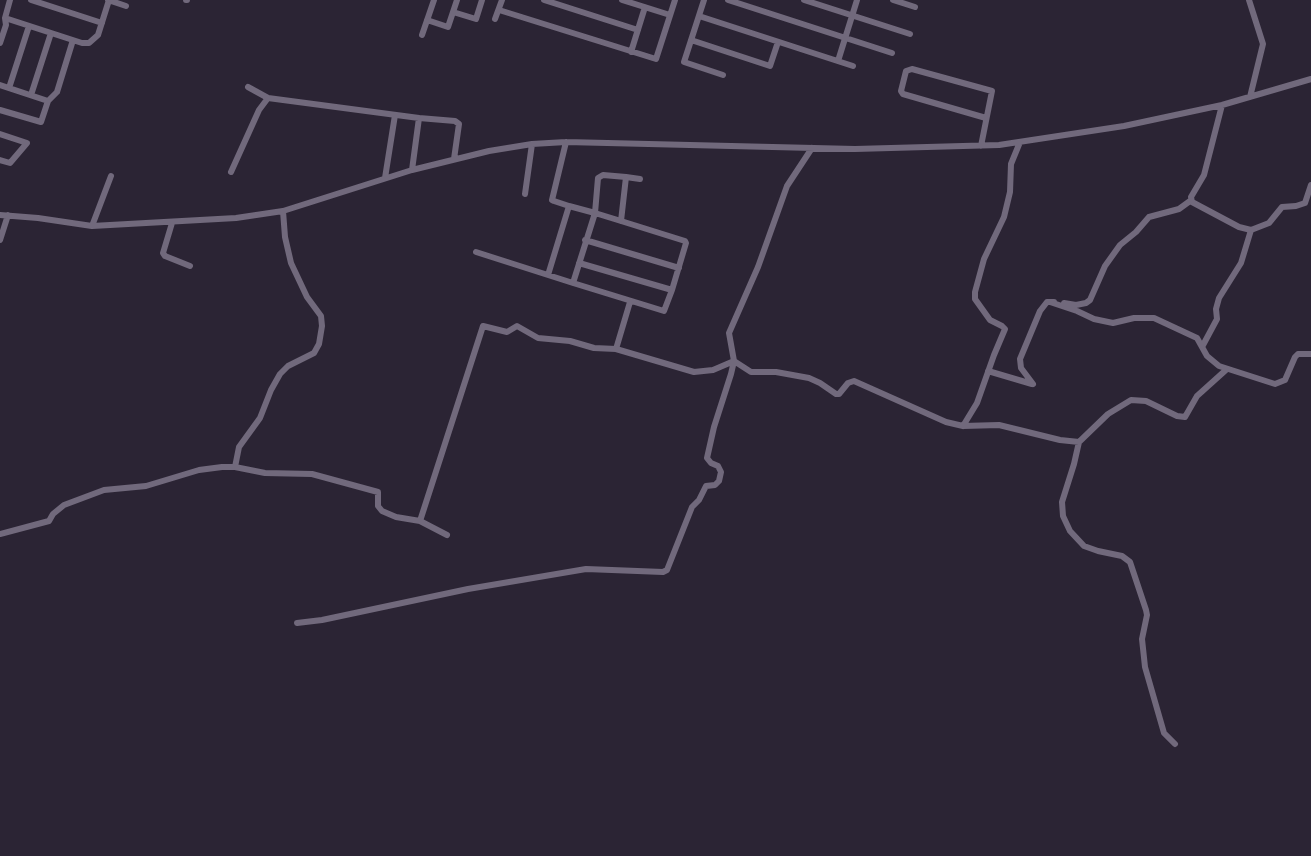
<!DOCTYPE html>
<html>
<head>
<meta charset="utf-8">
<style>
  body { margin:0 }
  canvas { display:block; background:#2b2434 }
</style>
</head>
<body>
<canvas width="1311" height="856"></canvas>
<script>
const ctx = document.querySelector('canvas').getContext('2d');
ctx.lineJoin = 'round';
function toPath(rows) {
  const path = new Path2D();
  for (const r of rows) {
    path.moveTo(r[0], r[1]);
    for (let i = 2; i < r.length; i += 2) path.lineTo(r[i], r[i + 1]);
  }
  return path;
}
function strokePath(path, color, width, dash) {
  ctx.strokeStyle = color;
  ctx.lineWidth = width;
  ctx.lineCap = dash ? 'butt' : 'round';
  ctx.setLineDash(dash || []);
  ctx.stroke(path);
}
const street = toPath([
  [31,0,102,23],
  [108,0,126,6],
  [186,0,187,0],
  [544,0,638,30],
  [622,0,670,15],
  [704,0,684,62,723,75],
  [728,0,892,53],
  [804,0,910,34],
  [893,0,915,7],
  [1249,0,1263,44,1250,97],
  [499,10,656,59,675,0],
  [453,12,476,19,482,0],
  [699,16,853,66],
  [5,18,82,43,89,43,98,35,109,0],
  [495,19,502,0],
  [427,20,448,27,457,0],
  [422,35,434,0],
  [691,40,770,66,778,42],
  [0,43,6,25,5,18,10,0],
  [631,52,645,7],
  [838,61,857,0],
  [0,85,48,101],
  [248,87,268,98],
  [9,88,29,26],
  [31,95,51,33],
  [1222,105,1204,175,1191,197,1192,202,1239,227,1251,230,1269,223,1282,207,1296,206,1305,203,1311,185],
  [0,110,41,122,48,101,57,92,73,40],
  [0,134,27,143,10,163,0,160],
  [566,142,552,200,554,201,569,206,595,213,621,221,685,241,686,243,672,290,664,311,573,283,595,213,598,178,603,175,626,177],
  [981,146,992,91,912,69,906,71,901,91,903,94,986,118],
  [412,170,419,118],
  [231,172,259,110,268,98,419,118,455,121,459,124,454,159],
  [385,178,395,115],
  [525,194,532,144],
  [0,215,38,218,92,226,236,218,283,211,412,170,489,151,532,144,566,142,855,149,999,145,1124,126,1222,105,1311,79],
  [621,221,626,177,640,179],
  [172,223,163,253,165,256,190,266],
  [92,226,111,176],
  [0,240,8,215],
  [585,240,679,268],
  [476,252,573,283],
  [579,263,672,290],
  [548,275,569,206],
  [1050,302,1077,311,1094,319,1113,323,1134,318,1154,318,1197,338,1207,356,1219,366,1275,384,1285,380,1295,357,1298,354,1311,354],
  [1064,303,1076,305,1086,303,1090,300,1105,266,1120,245,1136,232,1149,217,1179,209,1190,201],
  [1202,347,1217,319,1216,309,1219,298,1241,263,1251,230],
  [616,349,630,302],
  [734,361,751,372,776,372,809,378,820,383,836,394,839,394,848,383,854,381,946,422,963,426,999,425,1060,440,1079,442,1108,414,1131,400,1146,401,1177,416,1185,417,1197,396,1227,369],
  [988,371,1032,384],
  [1033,384,1021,368,1020,359,1040,311,1047,302,1054,302],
  [963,426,977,403,994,355,1005,329,1002,326,990,320,975,299,975,292,984,259,1004,217,1010,192,1011,164,1020,142],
  [1079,442,1074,464,1062,502,1063,516,1070,531,1084,546,1098,551,1122,556,1130,562,1146,610,1147,615,1142,639,1145,667,1164,733,1175,744],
  [235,467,265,473,312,474,378,492,378,506,382,511,396,517,420,521,447,535],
  [420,521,483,326,507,332,517,326,538,338,570,341,594,348,616,349,694,372,713,370,734,361],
  [0,534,49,521,53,514,64,505,104,490,146,486,199,470,222,467,235,467,239,447,260,418,271,390,280,374,288,366,314,353,319,344,322,326,321,316,307,297,291,263,285,237,283,211],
  [297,623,322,620,468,589,586,569,663,572,667,570,692,507,699,500,706,486,715,485,719,481,721,472,718,466,711,463,707,458,714,427,731,374,734,361,729,333,758,267,787,186,812,148]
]);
strokePath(street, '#71697c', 6);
</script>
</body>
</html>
